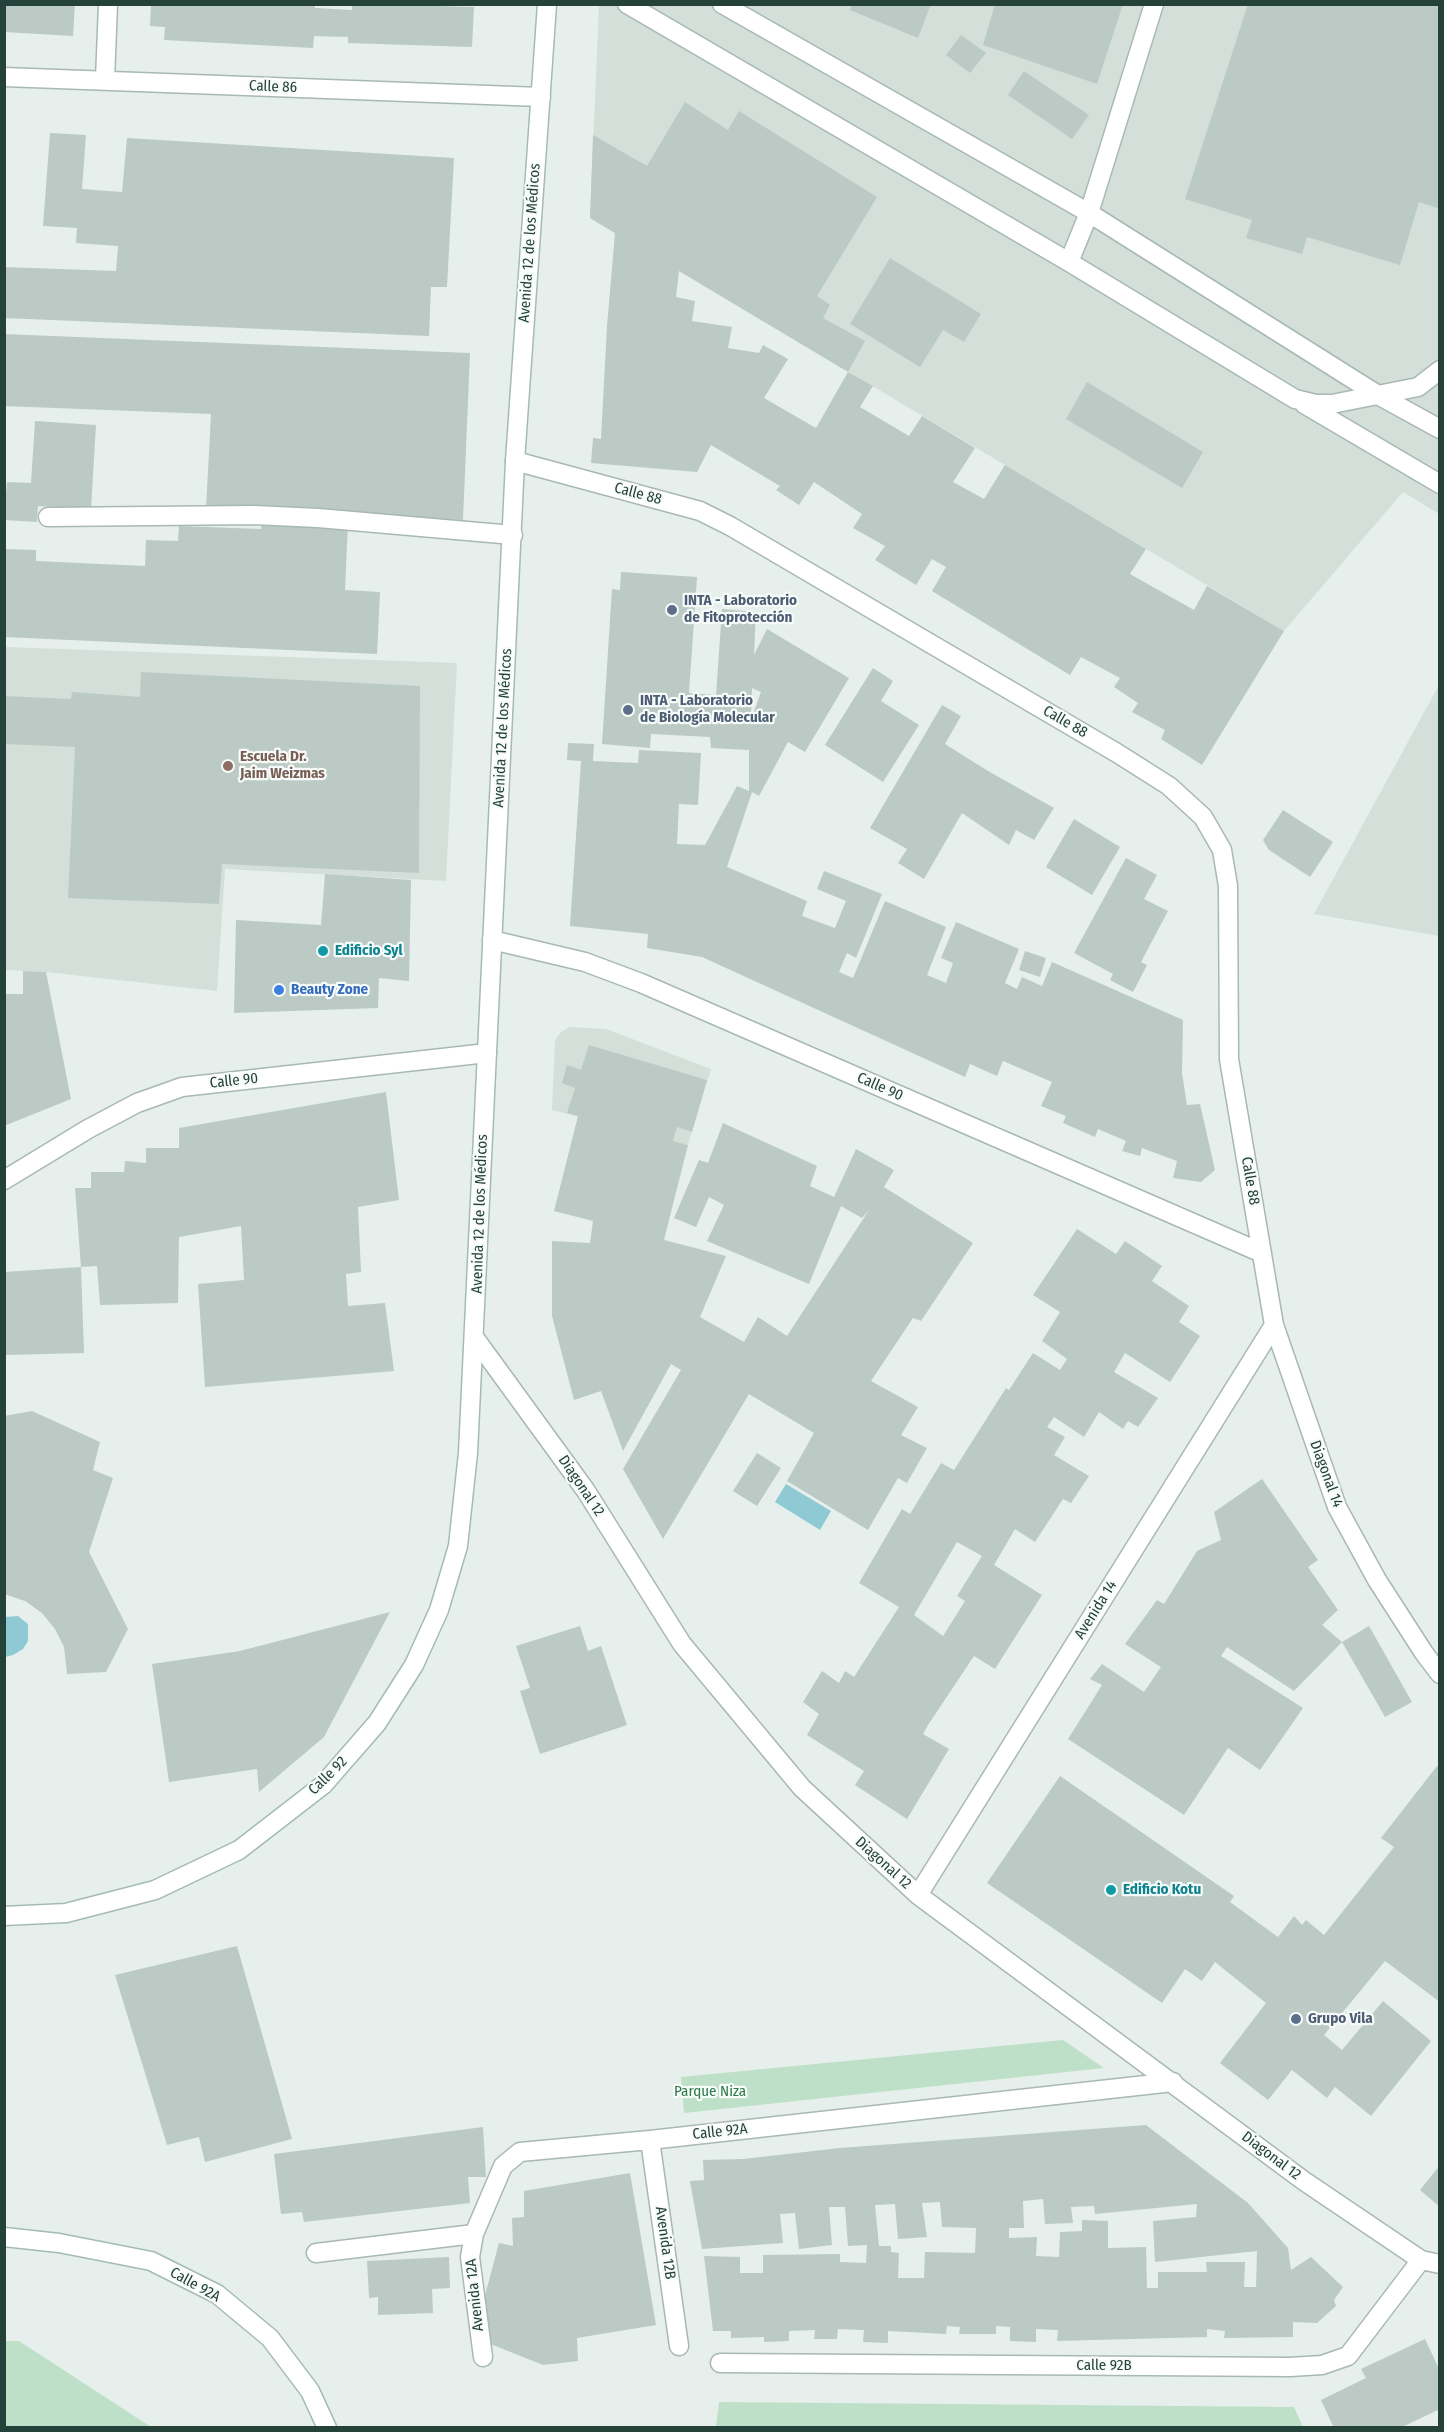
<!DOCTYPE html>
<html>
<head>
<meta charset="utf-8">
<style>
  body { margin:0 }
  #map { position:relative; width:1444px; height:2432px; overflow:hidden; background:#e6efeb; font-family:"Fira Sans Condensed",sans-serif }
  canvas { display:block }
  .frame { position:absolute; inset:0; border:6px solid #24423a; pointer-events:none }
</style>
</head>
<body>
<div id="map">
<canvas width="1444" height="2432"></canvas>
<div class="frame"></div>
</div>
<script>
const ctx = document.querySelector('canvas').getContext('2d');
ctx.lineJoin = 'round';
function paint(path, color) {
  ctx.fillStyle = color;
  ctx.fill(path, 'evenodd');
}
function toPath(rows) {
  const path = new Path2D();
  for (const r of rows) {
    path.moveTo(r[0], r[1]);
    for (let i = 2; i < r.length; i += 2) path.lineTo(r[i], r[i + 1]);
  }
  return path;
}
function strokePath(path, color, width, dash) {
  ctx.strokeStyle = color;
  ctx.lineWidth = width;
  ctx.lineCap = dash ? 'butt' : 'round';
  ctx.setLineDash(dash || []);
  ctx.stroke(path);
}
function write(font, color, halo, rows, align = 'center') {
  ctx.font = font + ' "Fira Sans Condensed",sans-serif';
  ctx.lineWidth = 4.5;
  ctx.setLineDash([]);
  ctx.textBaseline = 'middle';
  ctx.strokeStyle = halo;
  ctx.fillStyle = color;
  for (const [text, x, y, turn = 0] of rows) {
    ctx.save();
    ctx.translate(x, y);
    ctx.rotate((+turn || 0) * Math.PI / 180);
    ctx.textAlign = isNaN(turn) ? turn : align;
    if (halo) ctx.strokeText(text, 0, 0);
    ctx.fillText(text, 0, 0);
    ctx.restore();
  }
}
const built = toPath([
  [599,5,1439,5,1439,514,1403,492,1284,631,590,218],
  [5,647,457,663,446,881,225,869,217,991,46,972,5,970],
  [1439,685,1439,936,1314,914],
  [570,1027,606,1029,711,1069,688,1145,552,1110,555,1040,561,1032]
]);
const green = toPath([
  [1063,2040,1104,2068,684,2113,681,2077],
  [5,2341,19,2341,151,2427,5,2427],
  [719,2402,1294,2407,1303,2427,716,2427]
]);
const water = toPath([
  [786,1484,831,1511,820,1530,775,1502],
  [18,1616,28,1624,28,1641,23,1649,13,1655,5,1657,5,1617]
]);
const building = toPath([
  [4,4,75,4,73,36,4,32],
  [352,4,474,7,472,47,348,43,348,37,314,36,313,48,164,40,165,27,150,26,151,5,315,5,315,8,352,10],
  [852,4,931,4,918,38,850,10],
  [995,4,1123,4,1097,84,983,45],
  [1248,4,1440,4,1440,209,1419,202,1400,265,1307,237,1302,254,1246,238,1252,220,1185,199],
  [961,35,986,53,970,73,946,55],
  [1024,71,1089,115,1072,139,1008,95],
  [685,102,728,130,739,111,877,197,817,296,830,305,823,318,865,341,848,372,679,271,676,297,695,301,692,321,732,327,728,348,759,353,763,345,788,359,764,398,816,428,848,372,873,386,860,407,909,436,922,416,975,448,953,482,984,499,1005,465,1146,549,1130,574,1194,610,1207,586,1284,631,1202,765,1161,739,1165,730,1132,712,1138,703,1114,687,1120,678,1081,657,1070,675,932,591,946,567,932,559,916,585,875,560,885,546,853,528,862,514,814,482,799,505,776,490,780,486,711,445,697,472,591,463,593,438,601,439,607,326,615,233,590,218,593,135,647,166],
  [50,133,86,135,82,189,122,192,127,138,454,158,447,287,431,287,429,336,4,318,4,267,116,271,118,246,76,243,77,228,43,226],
  [890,258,981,314,964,342,943,330,920,367,850,324],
  [4,334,470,353,463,520,206,509,211,414,4,406],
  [1087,382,1203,452,1182,488,1066,419],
  [35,421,96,425,91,509,38,506,37,522,4,520,7,482,31,483],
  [262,519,348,523,345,590,380,592,377,654,4,637,4,549,36,550,36,561,145,566,146,540,178,541,179,526,261,529],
  [621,572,697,577,689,693,716,695,722,609,756,612,754,655,767,629,849,678,805,752,788,742,759,796,752,792,727,867,807,901,802,916,835,928,846,901,817,889,824,871,882,894,856,958,847,953,839,972,853,978,885,901,946,927,927,975,946,983,953,963,941,958,956,922,1019,949,1005,983,1017,989,1022,977,1042,986,1052,962,1183,1020,1182,1073,1187,1105,1200,1104,1215,1170,1201,1182,1173,1178,1177,1161,1142,1148,1140,1156,1122,1151,1126,1141,1098,1129,1095,1137,1063,1123,1066,1116,1041,1106,1052,1082,1003,1061,997,1076,970,1064,965,1077,702,957,647,948,648,934,570,926,581,761,567,760,568,743,594,744,593,761,638,763,639,750,701,753,698,805,679,804,677,844,705,845,737,786,749,791,749,750,711,748,710,737,651,734,650,748,602,744,612,589,620,590],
  [752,688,761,692,751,720],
  [873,668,893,681,881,701,919,725,883,782,825,745],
  [141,672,420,686,419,873,222,864,219,904,68,898,75,747,4,744,4,696,71,699,72,692,140,697],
  [942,705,961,716,945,744,988,771,1054,808,1034,840,1016,830,1009,845,962,813,924,879,898,863,907,849,870,828],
  [1283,810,1333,842,1310,877,1269,850,1263,840],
  [1074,819,1120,847,1092,895,1046,867],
  [1126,858,1157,875,1144,899,1168,911,1141,962,1147,965,1133,992,1110,980,1113,974,1074,953],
  [325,874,411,880,409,981,379,978,378,1008,234,1013,236,920,321,925],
  [1025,951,1046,958,1040,977,1019,970],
  [23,971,46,972,71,1099,4,1126,4,994,23,994],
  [589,1045,707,1080,692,1132,677,1127,673,1141,688,1145,664,1240,726,1256,700,1317,744,1342,758,1317,787,1336,869,1210,862,1218,841,1206,809,1284,707,1241,724,1205,709,1197,696,1227,674,1218,699,1160,708,1163,723,1123,817,1166,810,1186,834,1197,856,1149,894,1170,884,1187,973,1243,921,1321,913,1318,871,1381,918,1407,901,1435,927,1448,907,1483,898,1478,868,1530,787,1481,814,1433,749,1394,663,1539,623,1469,681,1370,671,1364,623,1451,601,1391,574,1400,552,1316,552,1241,590,1243,593,1221,554,1211,578,1116,567,1113,575,1088,562,1083,567,1065,581,1070],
  [386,1092,399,1200,358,1207,361,1272,346,1274,348,1306,385,1303,394,1371,205,1387,198,1284,244,1280,241,1226,179,1237,178,1303,100,1305,97,1266,81,1267,75,1188,91,1188,91,1172,124,1172,125,1161,146,1163,146,1148,179,1148,179,1128],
  [1077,1229,1116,1254,1125,1241,1162,1266,1152,1281,1189,1306,1179,1322,1200,1336,1170,1382,1125,1353,1114,1372,1158,1398,1138,1427,1128,1421,1123,1429,1099,1412,1084,1437,1054,1417,1047,1427,1065,1437,1054,1455,1089,1476,1071,1503,1063,1499,1035,1542,1015,1529,994,1565,1042,1595,995,1669,974,1656,928,1725,923,1734,949,1749,907,1819,855,1785,864,1771,807,1735,819,1714,803,1702,822,1671,839,1683,845,1671,854,1677,899,1607,859,1583,902,1509,910,1514,941,1463,954,1470,1006,1388,1009,1390,1033,1353,1060,1370,1067,1359,1042,1341,1060,1312,1033,1295],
  [957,1542,982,1556,957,1596,965,1601,943,1636,914,1615],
  [81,1267,84,1353,5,1355,4,1272],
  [32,1411,100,1442,93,1470,113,1478,89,1552,128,1629,106,1672,67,1674,64,1647,55,1629,42,1613,25,1601,4,1594,4,1416],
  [757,1453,781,1468,757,1506,733,1491],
  [1262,1479,1318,1560,1308,1567,1338,1610,1322,1625,1342,1642,1294,1691,1227,1647,1221,1656,1303,1708,1260,1770,1228,1748,1184,1815,1068,1739,1102,1685,1090,1679,1102,1664,1144,1692,1161,1667,1125,1644,1157,1600,1164,1604,1197,1551,1221,1540,1214,1512],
  [390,1612,324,1737,259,1792,257,1769,169,1782,152,1664,240,1651],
  [580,1626,588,1651,601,1646,627,1725,540,1754,520,1691,530,1688,516,1646],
  [1369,1626,1412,1702,1385,1717,1342,1642],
  [1437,1766,1440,1768,1440,2002,1385,1961,1324,2035,1342,2050,1383,2001,1431,2041,1371,2116,1335,2087,1327,2098,1292,2070,1268,2100,1220,2063,1266,2003,1215,1962,1202,1981,1185,1969,1162,2003,987,1883,1060,1776,1234,1896,1230,1902,1278,1937,1294,1916,1302,1925,1306,1920,1324,1935,1394,1847,1381,1838],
  [237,1946,292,2139,205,2162,199,2137,167,2145,115,1975],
  [1146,2125,1248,2203,1288,2248,1291,2270,1311,2257,1343,2287,1334,2300,1336,2306,1317,2323,1293,2322,1293,2337,1224,2338,1225,2331,1207,2329,1207,2337,1057,2341,1058,2330,1036,2329,1036,2342,1010,2341,1010,2327,996,2326,996,2334,959,2334,960,2327,947,2326,946,2334,888,2331,888,2343,863,2342,864,2330,838,2329,837,2339,814,2339,815,2330,789,2331,789,2341,764,2342,764,2337,731,2338,731,2331,713,2331,704,2256,740,2257,740,2273,763,2273,763,2255,840,2254,840,2262,866,2263,867,2245,848,2246,845,2207,829,2207,832,2245,799,2249,795,2213,780,2214,783,2243,702,2249,690,2181,704,2180,703,2160,743,2159,840,2148],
  [1043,2199,1045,2224,1073,2223,1071,2207,1094,2206,1095,2214,1197,2204,1196,2217,1153,2221,1155,2262,1257,2251,1256,2287,1244,2287,1245,2262,1206,2262,1207,2272,1158,2272,1158,2288,1147,2288,1146,2247,1108,2248,1108,2221,1082,2220,1082,2231,1060,2232,1059,2257,1036,2256,1037,2237,1009,2238,1009,2228,1024,2228,1023,2201],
  [940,2202,942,2227,976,2228,975,2253,925,2252,924,2278,898,2278,899,2253,891,2252,891,2246,879,2246,875,2205,895,2204,898,2239,927,2237,922,2203],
  [483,2127,486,2177,468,2177,470,2203,304,2222,302,2212,281,2214,274,2154],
  [1440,2165,1440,2207,1420,2190],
  [630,2173,656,2325,577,2338,578,2361,543,2365,488,2343,484,2299,499,2243,513,2246,512,2218,524,2217,524,2191],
  [449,2257,450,2288,432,2289,433,2313,378,2315,378,2297,369,2298,367,2261],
  [1425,2339,1440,2371,1440,2409,1400,2428,1334,2428,1321,2400,1366,2378,1361,2369]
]);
const service = toPath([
  [627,4,1069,262,1295,399,1316,404,1332,404,1418,387,1440,370],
  [722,4,1089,213,1378,395,1440,429],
  [1069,262,1089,213,1154,4],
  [1304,404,1440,484],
  [48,517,254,515,318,518,513,535]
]);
const minor = toPath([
  [4,77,541,97],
  [105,80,108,4],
  [515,461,700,511,730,526,1117,753,1169,786,1203,817,1222,850,1228,886,1229,1059,1274,1325,1337,1507,1377,1580,1424,1653,1440,1674],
  [492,940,585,962,641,983,1262,1253],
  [4,1180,88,1129,137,1103,182,1087,487,1053],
  [474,1337,586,1491,682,1644,802,1788,918,1895,1304,2181,1421,2260,1440,2264],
  [918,1895,1274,1325],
  [650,2140,679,2346],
  [474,2234,470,2257,483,2357],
  [316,2253,474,2234,503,2166,520,2152,650,2140,1173,2082],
  [720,2363,1290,2367,1322,2365,1348,2356,1421,2260]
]);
const secondary = toPath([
  [4,1916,66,1913,155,1890,239,1850,323,1785,377,1723,414,1665,439,1610,458,1546,468,1453,515,461,547,4],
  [4,2237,59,2243,151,2261,217,2294,270,2338,310,2391,327,2428]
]);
const markers = [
  [672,610,6,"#5c6f8a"],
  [628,710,6,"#5c6f8a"],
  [228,766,6,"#8d6e63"],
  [323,951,6,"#0f9aa8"],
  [279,990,6,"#3f7fe0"],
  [1111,1890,6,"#0f9aa8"],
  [1296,2019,6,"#5c6f8a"]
];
const streetNames = [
  ["Calle 86",273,87,2],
  ["Avenida 12 de los Médicos",530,243,-86],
  ["Calle 88",638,494,15],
  ["Calle 88",1065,722,30],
  ["Avenida 12 de los Médicos",503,728,-87],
  ["Calle 90",234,1081,-6],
  ["Calle 90",880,1087,24],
  ["Calle 88",1250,1181,80],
  ["Avenida 12 de los Médicos",480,1214,-88],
  ["Diagonal 14",1326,1474,70],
  ["Diagonal 12",581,1486,56],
  ["Avenida 14",1096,1610,-58],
  ["Calle 92",328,1776,-45],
  ["Diagonal 12",883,1863,42],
  ["Calle 92A",720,2132,-6],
  ["Diagonal 12",1271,2156,37],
  ["Avenida 12B",665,2243,82],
  ["Calle 92A",195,2285,29],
  ["Avenida 12A",475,2295,-96],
  ["Calle 92B",1104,2366]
];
const serviceNames = [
  ["INTA - Laboratorio",684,601],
  ["de Fitoprotección",684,618],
  ["INTA - Laboratorio",640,701],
  ["de Biología Molecular",640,718],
  ["Grupo Vila",1308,2019]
];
const educationNames = [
  ["Escuela Dr.",240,757],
  ["Jaim Weizmas",240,774]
];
const cultureNames = [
  ["Edificio Syl",335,951],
  ["Edificio Kotu",1123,1890]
];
const shopNames = [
  ["Beauty Zone",291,990]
];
const parkNames = [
  ["Parque Niza",710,2092]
];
paint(built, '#d4dfda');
paint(green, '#bfe0c8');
paint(water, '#8ec9d4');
paint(building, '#bbcac4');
strokePath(service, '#a8b8b2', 21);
strokePath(minor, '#a8b8b2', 21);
strokePath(secondary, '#a4bbb3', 21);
strokePath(service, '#fff', 18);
strokePath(minor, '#fff', 18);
strokePath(secondary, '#fff', 18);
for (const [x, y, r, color] of markers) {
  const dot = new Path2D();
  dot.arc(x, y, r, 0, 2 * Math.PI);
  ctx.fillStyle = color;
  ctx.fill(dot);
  strokePath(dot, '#f7fbf9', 2);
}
write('15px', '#24423a', '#f7fbf9', streetNames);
write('bold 15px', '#4e5e75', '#f7fbf9', serviceNames, 'left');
write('bold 15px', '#785e54', '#f7fbf9', educationNames, 'left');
write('bold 15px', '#0d838f', '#f7fbf9', cultureNames, 'left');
write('bold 15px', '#366cbe', '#f7fbf9', shopNames, 'left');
write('15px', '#2d7a4b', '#f7fbf9', parkNames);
</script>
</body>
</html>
